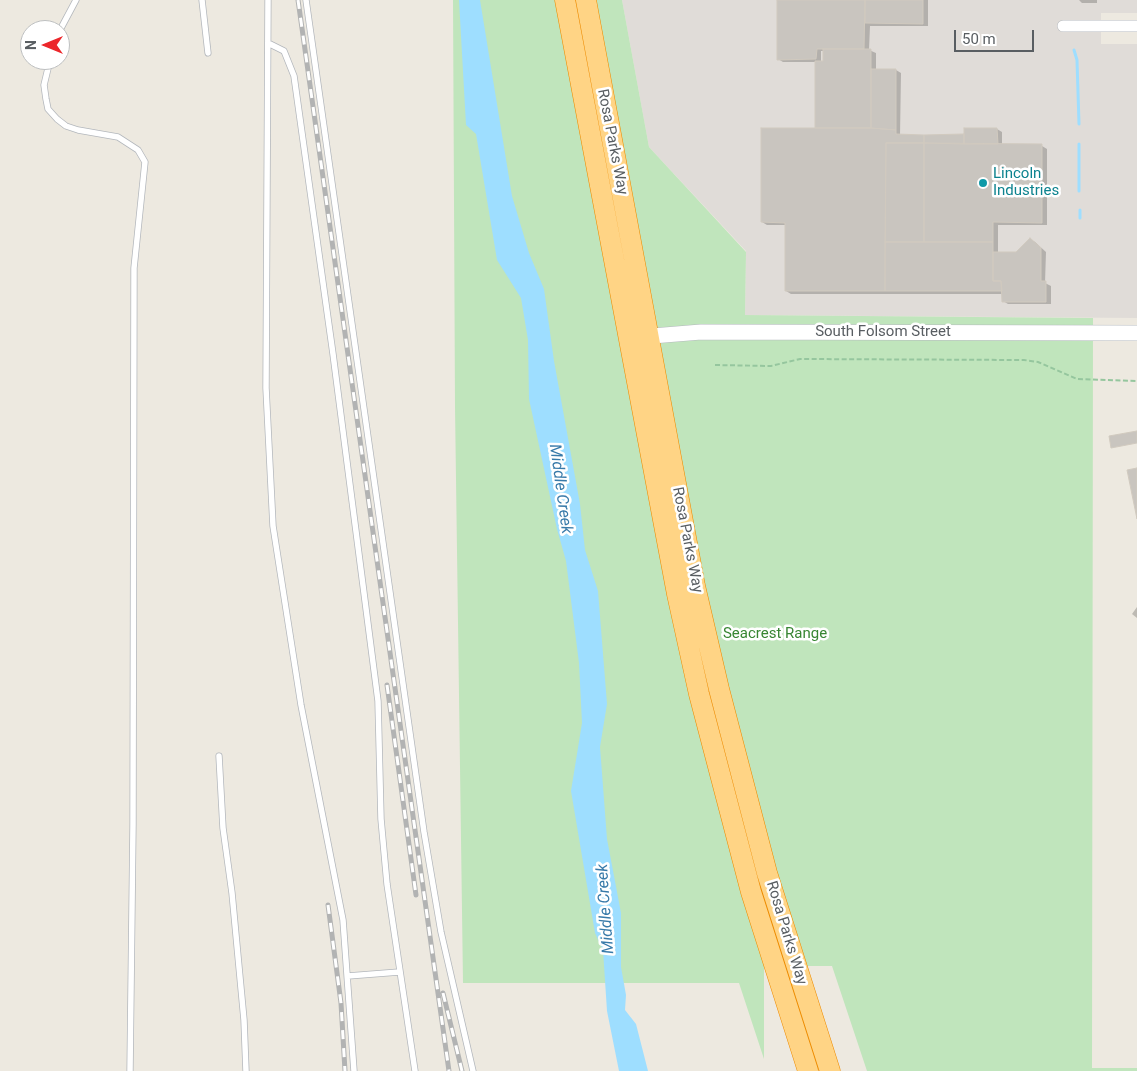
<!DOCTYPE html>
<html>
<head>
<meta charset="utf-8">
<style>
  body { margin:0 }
  #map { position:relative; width:1137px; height:1071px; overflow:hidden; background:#ede9e0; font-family:Roboto,sans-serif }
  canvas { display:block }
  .north { position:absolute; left:20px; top:20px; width:50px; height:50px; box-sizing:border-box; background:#fff; border:1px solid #bdbfc0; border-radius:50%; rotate:270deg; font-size:14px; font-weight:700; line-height:20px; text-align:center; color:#595e62 }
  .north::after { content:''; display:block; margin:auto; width:18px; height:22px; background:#ec272b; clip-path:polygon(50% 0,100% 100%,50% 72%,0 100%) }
  .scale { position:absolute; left:954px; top:30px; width:80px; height:22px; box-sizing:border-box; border:2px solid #595e62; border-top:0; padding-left:6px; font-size:15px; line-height:18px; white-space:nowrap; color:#595e62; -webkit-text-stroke:4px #fff; paint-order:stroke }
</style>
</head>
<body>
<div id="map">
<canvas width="1137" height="1071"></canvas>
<div class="north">N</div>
<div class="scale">50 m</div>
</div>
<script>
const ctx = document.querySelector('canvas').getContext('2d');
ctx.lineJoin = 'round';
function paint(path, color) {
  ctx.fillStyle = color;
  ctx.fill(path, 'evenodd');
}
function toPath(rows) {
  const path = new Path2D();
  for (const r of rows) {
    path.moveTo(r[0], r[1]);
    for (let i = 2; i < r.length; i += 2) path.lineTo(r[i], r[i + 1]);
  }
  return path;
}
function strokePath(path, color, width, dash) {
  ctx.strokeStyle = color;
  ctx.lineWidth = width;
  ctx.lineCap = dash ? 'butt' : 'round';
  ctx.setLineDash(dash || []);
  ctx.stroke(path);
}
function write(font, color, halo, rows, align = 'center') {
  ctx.font = font + ' Roboto,sans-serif';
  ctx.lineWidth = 5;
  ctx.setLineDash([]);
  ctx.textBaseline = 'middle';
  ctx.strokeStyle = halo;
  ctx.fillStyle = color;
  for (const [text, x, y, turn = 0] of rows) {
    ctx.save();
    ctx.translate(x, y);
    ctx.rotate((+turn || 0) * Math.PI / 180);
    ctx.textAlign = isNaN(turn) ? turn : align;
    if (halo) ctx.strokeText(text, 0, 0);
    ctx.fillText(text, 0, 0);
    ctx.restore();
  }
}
const industrial = toPath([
  [622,0,1137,0,1137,13,1101,13,1101,44,1137,44,1137,318,745,315,746,251,649,147]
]);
const green = toPath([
  [453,0,622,0,649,147,746,252,745,315,1093,318,1092,1068,1137,1068,1137,1071,867,1071,832,966,764,966,764,1059,739,983,463,983,455,407]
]);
const water = toPath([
  [459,0,480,0,512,196,529,253,544,289,554,361,580,504,585,550,598,591,607,704,600,747,607,839,621,913,621,967,626,995,625,1010,636,1024,648,1071,619,1071,607,1011,603,950,595,933,571,791,582,723,579,663,566,561,557,529,529,399,528,340,521,298,497,260,476,134,466,125]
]);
const shadow = toPath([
  [778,0,928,0,928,26,870,26,869,50,876,53,876,70,896,70,901,73,900,136,965,136,997,129,1002,132,1002,145,1042,146,1047,149,1047,225,998,225,998,253,1016,254,1030,239,1035,242,1046,252,1045,283,1051,286,1051,304,1008,304,1003,301,1003,294,791,294,786,291,786,225,767,225,762,222,816,129,817,62,783,62,778,59],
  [821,51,824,51,824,62,821,62],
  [1079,0,1097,0,1097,3,1082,3],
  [1137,607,1137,618,1132,614]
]);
const stream = toPath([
  [1074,50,1077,60,1079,124],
  [1079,191,1079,144],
  [1080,210,1080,218]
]);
const building = toPath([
  [777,0,865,0,864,49,817,49,816,59,777,60,777,0],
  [865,0,923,0,923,24,865,23,865,0],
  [823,49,871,49,871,128,815,128,815,61,823,61,823,49],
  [871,69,896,69,896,130,871,128,871,69],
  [761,128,871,128,896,130,896,134,924,135,924,143,886,143,885,291,785,291,785,223,761,222,761,128],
  [964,128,997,128,998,144,964,144,964,128],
  [964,134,964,144,924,143,924,135,964,134],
  [886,143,924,143,924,242,885,242,886,143],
  [924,143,1042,144,1042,223,993,222,993,242,924,242,924,143],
  [1030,238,1041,248,1041,281,1046,281,1046,302,1002,302,1001,281,993,281,993,252,1016,252,1030,238],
  [885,242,993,242,993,281,1001,281,1002,291,885,291,885,242],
  [1137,431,1137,443,1111,448,1109,436,1137,431],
  [1137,468,1137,519,1127,470,1137,468]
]);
const path = toPath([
  [715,365,771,366,800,359,1024,360,1038,362,1077,379,1137,381]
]);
const lane = toPath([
  [202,0,208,53],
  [268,0,266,388,273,526,301,705,343,920,354,1071],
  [306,0,424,832,441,932,473,1071],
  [60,30,76,0],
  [270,44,284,51,294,76,333,354,378,701,381,819,387,884,415,1071],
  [50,60,44,85,46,99,48,109,57,119,66,126,78,130,118,137,138,150,145,162,134,268,133,825,130,1071],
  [219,756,223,828,232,893,244,1020,246,1071],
  [348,976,399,972]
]);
const street = toPath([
  [1063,26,1137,26]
]);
const secondary = toPath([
  [640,337,701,332,1137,333]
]);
const highway = toPath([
  [565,0,677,594,699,694,751,892,808,1071],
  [586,0,695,586,719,689,767,873,830,1071]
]);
const rail = toPath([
  [298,0,449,1071],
  [387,685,416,895],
  [328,905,341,1003,345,1071],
  [443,993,462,1071]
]);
const markers = [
  [983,183,5,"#0f9aa8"]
];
const streetNames = [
  ["Rosa Parks Way",612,142,79],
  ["South Folsom Street",883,332],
  ["Rosa Parks Way",687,540,79],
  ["Rosa Parks Way",786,933,73]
];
const cultureNames = [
  ["Lincoln",993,174],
  ["Industries",993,191]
];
const parkNames = [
  ["Seacrest Range",775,634]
];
const waterNames = [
  ["Middle Creek",560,489,82],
  ["Middle Creek",606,909,-94]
];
paint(industrial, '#e0dcd8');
paint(green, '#c0e5bc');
paint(water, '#9edeff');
paint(shadow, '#0003');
strokePath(stream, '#9edeff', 3);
paint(building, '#c9c5bf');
strokePath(building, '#d1cabf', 1);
strokePath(lane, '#b3b7bc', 7);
strokePath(street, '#b3b7bc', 12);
strokePath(secondary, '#b4b9be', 16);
strokePath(highway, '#ed8b00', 21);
strokePath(path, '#95c69e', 2, [5, 2.5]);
strokePath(lane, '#fff', 5.5);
strokePath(street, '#fff', 11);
strokePath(secondary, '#fff', 15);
strokePath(highway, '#ffd485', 20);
strokePath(rail, '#b2b3b3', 5);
strokePath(rail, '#fff', 3, [9]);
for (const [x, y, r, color] of markers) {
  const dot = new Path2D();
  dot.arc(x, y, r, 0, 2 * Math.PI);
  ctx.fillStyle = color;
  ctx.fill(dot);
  strokePath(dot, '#fff', 2);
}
write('15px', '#595e62', '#fff', streetNames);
write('15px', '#0d838f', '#fff', cultureNames, 'left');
write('15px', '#388633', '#fff', parkNames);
write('italic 16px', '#387aa9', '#fff', waterNames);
</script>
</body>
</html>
